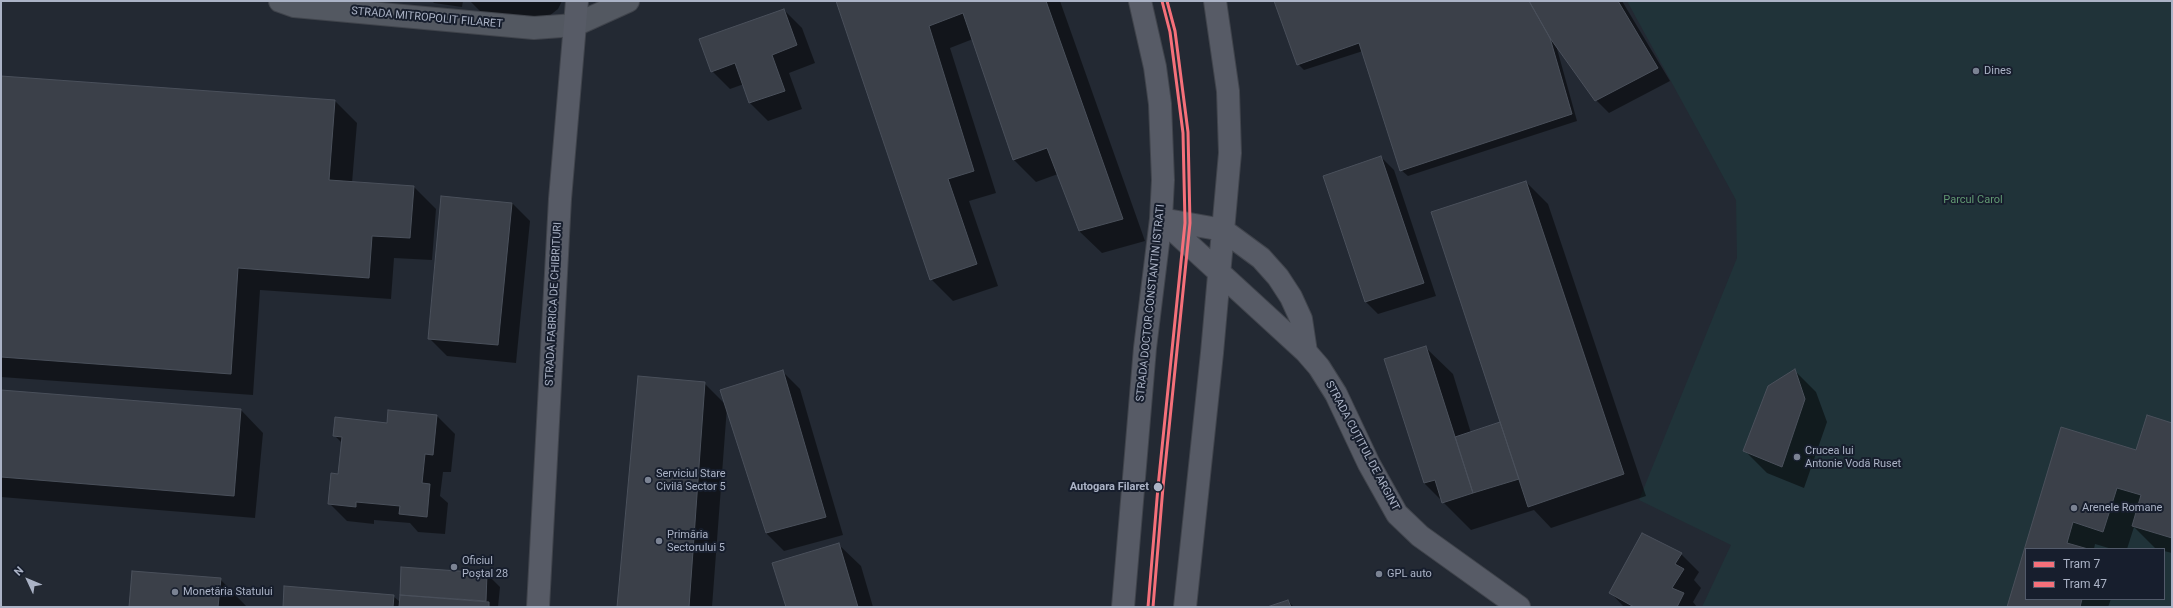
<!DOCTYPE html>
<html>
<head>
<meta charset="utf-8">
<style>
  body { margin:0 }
  #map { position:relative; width:2173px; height:608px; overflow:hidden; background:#232933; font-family:Roboto,sans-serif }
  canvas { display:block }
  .frame { position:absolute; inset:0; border:2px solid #abb3c6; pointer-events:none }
  .legend { position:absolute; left:2025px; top:548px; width:140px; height:52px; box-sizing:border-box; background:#171e2d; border:1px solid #525a6a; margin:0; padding:5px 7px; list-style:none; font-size:12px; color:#abb3c6 }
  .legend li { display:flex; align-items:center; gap:8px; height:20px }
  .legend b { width:20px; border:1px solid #525a6a }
  .north { position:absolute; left:8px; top:560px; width:40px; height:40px; -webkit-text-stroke:3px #171e2d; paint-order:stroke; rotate:314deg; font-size:11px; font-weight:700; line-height:16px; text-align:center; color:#abb3c6 }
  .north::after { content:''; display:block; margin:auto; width:14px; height:18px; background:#abb3c6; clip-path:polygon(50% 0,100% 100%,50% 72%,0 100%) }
</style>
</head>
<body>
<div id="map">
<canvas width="2173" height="608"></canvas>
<div class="frame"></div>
<ul class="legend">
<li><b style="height:5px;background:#f5707a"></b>Tram 7</li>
<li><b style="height:5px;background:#f5707a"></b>Tram 47</li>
</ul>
<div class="north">N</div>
</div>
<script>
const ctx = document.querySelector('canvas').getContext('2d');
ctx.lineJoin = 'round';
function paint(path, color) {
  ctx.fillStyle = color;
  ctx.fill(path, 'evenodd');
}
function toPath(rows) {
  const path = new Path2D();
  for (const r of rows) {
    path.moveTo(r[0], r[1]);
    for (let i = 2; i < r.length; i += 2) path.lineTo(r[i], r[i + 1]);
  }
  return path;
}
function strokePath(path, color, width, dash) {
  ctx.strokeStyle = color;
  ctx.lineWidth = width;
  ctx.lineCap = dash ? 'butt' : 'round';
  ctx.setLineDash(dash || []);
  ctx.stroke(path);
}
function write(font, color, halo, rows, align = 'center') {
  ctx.font = font + ' Roboto,sans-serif';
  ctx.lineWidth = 4;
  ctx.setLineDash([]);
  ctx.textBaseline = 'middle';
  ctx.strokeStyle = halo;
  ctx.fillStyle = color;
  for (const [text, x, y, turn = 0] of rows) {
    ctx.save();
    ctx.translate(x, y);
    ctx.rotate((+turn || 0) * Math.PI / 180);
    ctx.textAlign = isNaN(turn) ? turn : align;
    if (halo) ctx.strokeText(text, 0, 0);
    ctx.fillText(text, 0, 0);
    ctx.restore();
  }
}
const green = toPath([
  [1627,1,2172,1,2172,607,1702,607,1731,545,1639,500,1737,258,1736,200],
  [2026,549,2164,549,2164,599,2026,599]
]);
const shadow = toPath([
  [432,1,463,1,462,7,434,3],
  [470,1,562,1,558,9,544,20,481,12],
  [837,1,1060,1,1145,241,1102,253,1079,231,1058,174,1036,182,1014,160,973,39,950,48,996,193,969,201,998,286,953,301,931,279],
  [1275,1,1622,1,1670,81,1609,113,1596,100,1556,45,1577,121,1408,176,1401,170,1363,51,1304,70,1298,64],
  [784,10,802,28,815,63,789,73,802,109,768,121,750,103,744,84,730,89,712,71],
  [1,77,335,101,357,123,352,183,414,187,436,209,432,260,394,258,391,299,260,290,253,395,1,377],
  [1381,157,1394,170,1436,296,1378,314,1366,302],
  [1526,182,1548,204,1646,496,1551,528,1534,510,1471,530,1424,483,1425,347,1453,374,1471,433,1499,423,1503,427],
  [512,203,530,221,516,363,447,356,429,338],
  [1794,370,1816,392,1827,422,1804,488,1767,473,1745,451],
  [782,371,800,389,843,535,784,551,766,533,727,407,712,607,617,607,704,383,726,405],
  [1,391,241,410,263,433,255,518,1,497],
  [437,416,455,434,451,472,443,472,440,496,448,503,445,534,418,532,410,523,374,520,374,524,347,521,329,503,339,475,342,443,334,435],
  [2172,424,2172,553,2164,551,2164,549,2155,548,2134,527,2127,549,2112,549,2095,544,2094,549,2026,549,2026,599,2111,599,2108,607,2008,607,2062,428,2137,451],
  [838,544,861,566,873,607,787,607],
  [1681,554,1699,572,1694,580,1701,588,1693,602,1697,607,1624,607,1611,593],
  [402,568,487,574,500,587,498,607,284,607,393,596,400,602],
  [220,579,247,607,130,607],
  [1288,601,1294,607,1270,607]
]);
const building = toPath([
  [836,1,1046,1,1123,219,1079,231,1047,148,1013,160,963,13,929,26,974,171,948,179,977,264,930,280,836,1],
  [1274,1,1529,1,1550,38,1572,114,1400,171,1359,43,1297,65,1274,1],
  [1529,1,1618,1,1658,68,1595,101,1550,38,1529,1],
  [784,9,797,45,772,55,785,91,749,103,735,63,711,72,699,39,784,9],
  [1,76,335,100,329,180,414,186,410,238,372,236,369,278,238,268,231,374,1,357,1,76],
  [1381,156,1424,283,1365,302,1323,176,1381,156],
  [1526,181,1624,474,1528,507,1431,212,1526,181],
  [441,196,512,203,498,345,428,339,441,196],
  [1426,346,1473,493,1442,503,1435,480,1424,483,1384,359,1426,346],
  [1795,369,1805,399,1782,467,1743,451,1768,386,1795,369],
  [783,370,826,517,766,533,720,390,783,370],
  [638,376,705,382,689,607,617,607,638,376],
  [1,390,241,409,234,496,1,477,1,390],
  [388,410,437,415,433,455,425,454,422,483,430,484,427,517,399,514,400,506,356,502,356,507,328,504,331,473,338,474,342,437,333,436,335,417,387,423,388,410],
  [2147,415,2172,423,2172,538,2132,526,2141,495,2117,488,2103,532,2073,522,2067,543,2088,549,2026,549,2026,599,2082,599,2080,607,2007,607,2061,427,2136,450,2147,415],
  [1500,422,1519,479,1473,493,1455,437,1500,422],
  [1642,533,1682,553,1675,564,1684,569,1672,588,1684,593,1677,607,1634,607,1609,593,1642,533],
  [839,543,858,607,786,607,772,563,839,543],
  [401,567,487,573,486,601,400,595,401,567],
  [132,571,221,578,218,607,129,607,132,571],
  [284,586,394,595,393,607,283,607,284,586],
  [400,595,489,602,489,607,399,607,400,595],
  [1288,600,1291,607,1267,607,1288,600]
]);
const street = toPath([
  [280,1,294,6,534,28,575,25,628,1]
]);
const secondary = toPath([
  [1161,219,1306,352,1319,367,1336,394,1369,464,1397,514,1420,536,1519,607],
  [1161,219,1223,230,1261,258,1278,277,1291,297,1301,319,1306,352],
  [538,607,560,199,577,1],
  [1123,607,1145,348,1161,219,1163,180,1160,104,1155,67,1140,1],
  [1185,607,1212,353,1230,153,1228,91,1215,1]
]);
const tram1 = toPath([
  [1148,607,1158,487,1185,223,1183,133,1170,32,1162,1]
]);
const tram2 = toPath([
  [1153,607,1163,487,1190,223,1188,132,1175,31,1167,1]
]);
const markers = [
  [1976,71,4,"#7b8393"],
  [1797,457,4,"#7b8393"],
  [648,480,4,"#7b8393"],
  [1158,487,5,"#abb3c6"],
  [2074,508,4,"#7b8393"],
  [659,541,4,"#7b8393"],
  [454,567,4,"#7b8393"],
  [1379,574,4,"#7b8393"],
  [175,592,4,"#7b8393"]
];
const streetNames = [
  ["STRADA MITROPOLIT FILARET",427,18,5],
  ["STRADA DOCTOR CONSTANTIN ISTRATI",1151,303,-84],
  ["STRADA FABRICA DE CHIBRITURI",554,304,-87],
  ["STRADA CUȚITUL DE ARGINT",1362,446,62]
];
const poiNames = [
  ["Dines",1984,71],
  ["Crucea lui",1805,451],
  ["Antonie Vodă Ruset",1805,464],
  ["Serviciul Stare",656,474],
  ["Civilă Sector 5",656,487],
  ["Arenele Romane",2082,508],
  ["Primăria",667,535],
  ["Sectorului 5",667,548],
  ["Oficiul",462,561],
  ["Poștal 28",462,574],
  ["GPL auto",1387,574],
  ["Monetăria Statului",183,592]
];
const parkNames = [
  ["Parcul Carol",1973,200]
];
const stopNames = [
  ["Autogara Filaret",1149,487]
];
paint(green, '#203339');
paint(shadow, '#0007');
paint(building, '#3b4049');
strokePath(building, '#4a505b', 1);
strokePath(street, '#40444c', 24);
strokePath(secondary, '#40444c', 24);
strokePath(street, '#535861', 22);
strokePath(secondary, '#575b66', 22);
strokePath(tram1, '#f5707a', 3);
strokePath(tram2, '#f5707a', 3);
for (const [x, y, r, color] of markers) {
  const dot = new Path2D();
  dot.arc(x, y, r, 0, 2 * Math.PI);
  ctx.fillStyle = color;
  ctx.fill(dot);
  strokePath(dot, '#171e2d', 1.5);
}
write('11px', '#abb3c6', '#171e2d', streetNames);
write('11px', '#abb3c6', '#171e2d', poiNames, 'left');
write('11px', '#619872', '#171e2d', parkNames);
write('bold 11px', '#abb3c6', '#171e2d', stopNames, 'right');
</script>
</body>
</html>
